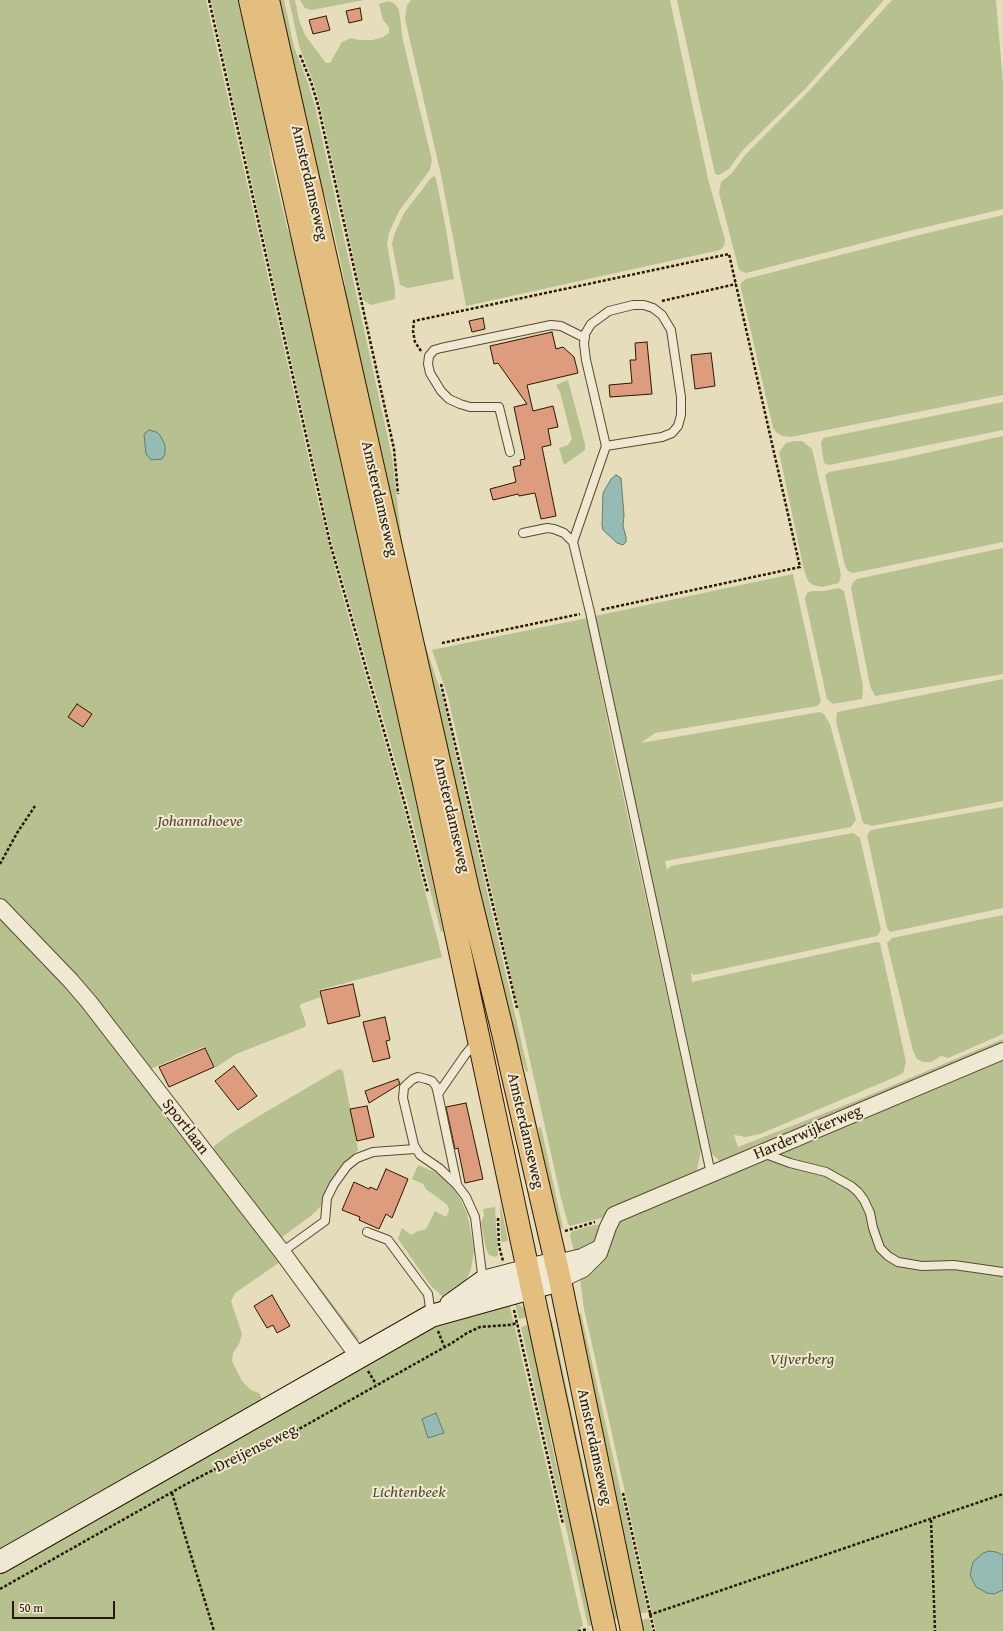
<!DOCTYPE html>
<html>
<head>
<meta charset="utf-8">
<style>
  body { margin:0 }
  #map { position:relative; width:1003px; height:1631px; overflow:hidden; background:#e6ddbc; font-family:"Gentium Book Plus",serif }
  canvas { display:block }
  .scale { position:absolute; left:12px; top:1601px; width:103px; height:18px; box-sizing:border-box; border:2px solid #2a1800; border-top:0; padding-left:5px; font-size:12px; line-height:14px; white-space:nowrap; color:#2a1800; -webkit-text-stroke:3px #efe9d3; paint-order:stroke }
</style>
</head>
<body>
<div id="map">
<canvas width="1003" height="1631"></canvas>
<div class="scale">50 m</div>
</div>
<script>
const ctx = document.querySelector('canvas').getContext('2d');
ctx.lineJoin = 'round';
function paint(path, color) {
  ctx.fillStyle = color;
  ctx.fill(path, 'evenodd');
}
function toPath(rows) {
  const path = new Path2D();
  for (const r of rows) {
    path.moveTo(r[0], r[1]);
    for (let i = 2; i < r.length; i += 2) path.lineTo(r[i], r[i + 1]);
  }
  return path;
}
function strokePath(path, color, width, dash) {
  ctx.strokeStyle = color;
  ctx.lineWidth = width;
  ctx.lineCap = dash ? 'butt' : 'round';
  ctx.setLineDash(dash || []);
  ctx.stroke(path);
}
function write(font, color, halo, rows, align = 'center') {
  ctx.font = font + ' "Gentium Book Plus",serif';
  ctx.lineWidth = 4;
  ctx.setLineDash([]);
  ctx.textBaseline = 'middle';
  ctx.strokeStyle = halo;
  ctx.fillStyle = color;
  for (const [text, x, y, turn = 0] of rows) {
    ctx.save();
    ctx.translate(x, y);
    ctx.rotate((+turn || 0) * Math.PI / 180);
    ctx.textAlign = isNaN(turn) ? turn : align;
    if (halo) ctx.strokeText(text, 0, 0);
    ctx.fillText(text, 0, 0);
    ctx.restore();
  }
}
const green = toPath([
  [0,0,206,0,319,505,339,584,402,802,442,957,319,990,321,997,301,1004,300,1006,306,1024,305,1027,236,1054,215,1068,205,1046,146,1071,0,901],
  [211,0,242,0,265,100,270,154,273,168,287,228,296,250,404,728,417,806,443,931,441,932,407,801,332,543],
  [276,0,284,0,294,47,308,83,315,106,392,457,402,543,409,575,423,638,443,699,528,1071,526,1072,505,1005,350,334,344,279,329,209,310,152],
  [289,0,295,0,299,20,305,35,326,63,330,63,342,42,351,38,359,40,373,40,383,37,389,33,389,27,383,20,379,4,389,1,395,4,399,10,403,41,432,160,430,170,399,211,389,233,387,244,395,290,395,299,371,305,363,300,320,105,313,81,299,46],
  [300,0,364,0,312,10,305,8],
  [411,0,670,0,708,179,725,240,724,246,720,250,466,306,441,175,405,19,407,5],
  [677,0,884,0,806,88,742,151,729,169,719,175,715,174],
  [892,0,996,0,1003,83,1003,209,909,231,746,273,739,270,719,193,721,182,732,173,746,154,809,91],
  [434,176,436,178,446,229,454,279,408,288,400,285,392,244,394,235,404,213,431,178],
  [1003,215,1003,395,791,437,782,436,776,432,773,428,740,284,746,279,911,237],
  [568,380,585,444,585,450,564,465,559,448,568,445,572,439,560,392,556,385],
  [1003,402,1003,430,829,465,824,463,821,444,823,438],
  [1003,436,1003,542,853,573,848,571,845,566,825,475,829,472,890,461],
  [794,441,802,441,812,449,841,575,839,583,822,587,813,585,808,581,804,570,779,452,786,443],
  [1003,548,1003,674,875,696,870,686,851,588,853,582,857,579],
  [793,574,821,702,817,706,655,733,641,743,820,712,824,714,830,724,856,820,851,827,665,861,667,870,671,866,853,833,860,838,881,930,877,936,694,975,691,973,692,982,877,942,880,943,906,1062,903,1073,893,1078,760,1134,746,1137,734,1135,738,1147,853,1102,1003,1039,1003,1047,723,1164,712,1154,595,616],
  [839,588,844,591,863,686,862,699,833,704,827,699,805,599,807,593,812,591,823,591],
  [587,618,614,754,701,1149,696,1176,605,1217,570,1226,568,1224,561,1198,448,697,432,650],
  [1003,679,1003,801,872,826,863,823,836,722,837,712],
  [1003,807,1003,908,890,932,887,928,867,835,871,830],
  [0,911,69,984,283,1260,235,1293,231,1301,242,1334,239,1344,233,1353,232,1361,242,1381,251,1390,259,1393,265,1404,0,1555],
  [1003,915,1003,1034,948,1058,941,1056,931,1062,923,1062,917,1059,913,1051,887,943,892,938],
  [1003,1056,1003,1631,656,1631,584,1309,580,1279,616,1223],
  [339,1069,343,1071,358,1150,341,1167,330,1183,321,1206,312,1215,278,1240,214,1151,214,1146,230,1134,259,1116],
  [541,1127,563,1228,557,1230,545,1175,538,1128],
  [418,1165,442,1175,453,1188,461,1200,467,1214,470,1227,474,1251,471,1269,466,1281,447,1298,442,1296,431,1286,398,1239,402,1228,411,1235,418,1231,426,1229,435,1211,446,1217,449,1211,448,1206,445,1203,426,1189,423,1184,412,1179],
  [500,1201,508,1241,503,1242,501,1241],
  [495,1207,498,1255,496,1257,489,1255,486,1249,481,1223,484,1215,483,1209],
  [601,1224,593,1247,574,1251,570,1235,571,1232,586,1227],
  [292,1251,300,1261,359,1339,357,1341,290,1253],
  [509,1302,583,1626,578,1629,578,1631,0,1631,0,1568,428,1325],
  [515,1303,525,1308,530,1317,519,1319],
  [581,1313,623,1502,648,1612,637,1614,575,1315],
  [552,1320,592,1508,620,1618,612,1620,547,1321],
  [532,1324,542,1370,550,1437,562,1490,596,1624,588,1626,521,1327],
  [649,1618,652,1631,640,1631,638,1621]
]);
const water = toPath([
  [149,430,156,432,160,435,165,445,165,454,162,459,151,460,146,454,144,434,149,430],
  [616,475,621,478,624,515,623,526,626,537,626,542,623,545,617,543,603,530,602,525,603,493,611,479,616,475],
  [436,1413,444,1433,428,1438,422,1419,436,1413],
  [989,1551,996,1552,1003,1555,1003,1590,994,1594,987,1593,976,1587,970,1575,973,1562,983,1553,989,1551]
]);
const building = toPath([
  [360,8,362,20,349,23,346,11,360,8],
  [326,16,330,30,313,34,309,20,326,16],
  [483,318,485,329,472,332,469,321,483,318],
  [552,332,556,349,563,347,574,357,578,373,527,385,533,411,553,406,558,427,548,429,551,445,542,447,556,516,541,519,535,493,519,496,518,494,493,500,490,489,516,482,513,467,521,465,520,460,525,459,514,407,527,404,498,363,494,364,490,346,552,332],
  [647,342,652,394,610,397,609,385,632,383,630,360,636,360,635,343,647,342],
  [711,353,715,386,695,389,691,355,711,353],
  [77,704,92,714,83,727,68,717,77,704],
  [353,984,360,1016,328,1024,320,991,353,984],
  [385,1017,390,1040,386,1041,390,1058,373,1062,363,1022,385,1017],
  [205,1048,214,1067,169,1087,159,1067,205,1048],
  [234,1066,257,1096,238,1110,215,1081,234,1066],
  [398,1079,400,1084,369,1103,365,1091,398,1079],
  [466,1103,483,1179,465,1183,458,1148,455,1149,446,1107,466,1103],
  [367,1106,374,1137,357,1141,350,1109,367,1106],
  [386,1169,408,1179,392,1218,386,1214,379,1229,359,1220,360,1217,342,1210,354,1182,369,1189,370,1187,377,1190,386,1169],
  [272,1295,290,1326,277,1333,273,1325,267,1328,254,1306,272,1295]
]);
const path = toPath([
  [209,0,330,543,404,801,428,893],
  [300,55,311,82,318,105,394,449,398,494],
  [662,301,736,284],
  [421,351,415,342,413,331,414,321,729,254,800,567,600,610],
  [442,643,580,614],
  [441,684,517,1008],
  [0,864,17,833,35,806],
  [498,1218,499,1246,503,1261],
  [565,1231,595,1222],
  [514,1310,563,1524],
  [438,1331,444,1346],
  [368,1371,376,1384],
  [172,1493,214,1631],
  [623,1493,654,1631],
  [931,1520,935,1631],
  [0,1589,190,1482,221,1466,283,1438,452,1343,467,1333,480,1327,509,1325,518,1323],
  [649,1615,1003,1494],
  [578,1631,588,1629]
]);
const service = toPath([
  [510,452,499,407,470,407,460,404,449,399,441,391,430,373,428,364,429,356,434,350,441,348,551,325,561,326,585,338],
  [523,533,547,528,554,529,564,533,573,542,590,612,711,1174],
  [573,542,606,446,586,360,584,344,585,334,591,324,609,311,633,305,644,305,653,308,662,315,671,330,681,397,681,415,678,426,672,433,662,437,606,446],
  [438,1094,436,1086,432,1081,426,1079,418,1077,413,1079,404,1087,403,1098,414,1145,420,1155,439,1168,457,1185,466,1197,475,1217,483,1282],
  [763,1153,790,1163,826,1172,851,1186,858,1192,864,1200,870,1213,873,1228,880,1248,888,1256,898,1262,922,1266,954,1265,1003,1272],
  [457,1184,438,1094,465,1055,476,1042],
  [367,1232,388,1240,428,1294,431,1315],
  [282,1252,325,1221,327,1198,334,1184,347,1166,357,1158,373,1152,415,1149]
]);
const minor = toPath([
  [0,907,71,981,89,1002,282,1252,358,1356],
  [556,1263,582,1257,598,1249],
  [560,1280,583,1269,599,1253,608,1227,614,1215,1003,1051]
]);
const secondary = toPath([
  [451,1305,483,1282,556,1263],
  [0,1562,431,1316,560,1280]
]);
const primary = toPath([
  [250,0,423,778,605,1631],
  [268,0,468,890,503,1033,560,1280,632,1631]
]);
const streetNames = [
  ["Amsterdamseweg",309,183,77],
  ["Amsterdamseweg",379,499,77],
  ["Amsterdamseweg",451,815,77],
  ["Sportlaan",185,1127,52],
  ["Amsterdamseweg",525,1131,77],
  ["Harderwijkerweg",808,1133,-23],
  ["Amsterdamseweg",594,1447,78],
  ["Dreijenseweg",256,1449,-26]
];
const parkNames = [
  ["Johannahoeve",200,822],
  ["Vijverberg",802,1360],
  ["Lichtenbeek",409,1493]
];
paint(green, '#b7c08f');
paint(water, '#96bbb4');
strokePath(water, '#6b7a6c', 1);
paint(building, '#de9c7e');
strokePath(building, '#2a1800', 1);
strokePath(service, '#59492f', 10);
strokePath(minor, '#59492f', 18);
strokePath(secondary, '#2a1800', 24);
strokePath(primary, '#2a1800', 24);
strokePath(path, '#2a1800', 2.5, [3, 2]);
strokePath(service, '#efe9d3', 8);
strokePath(minor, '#efe9d3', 16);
strokePath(secondary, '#efe9d3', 22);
strokePath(primary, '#e3be7e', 22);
write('16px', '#2a1800', '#efe9d3', streetNames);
write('italic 16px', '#544a2b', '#efe9d3', parkNames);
</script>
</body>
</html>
